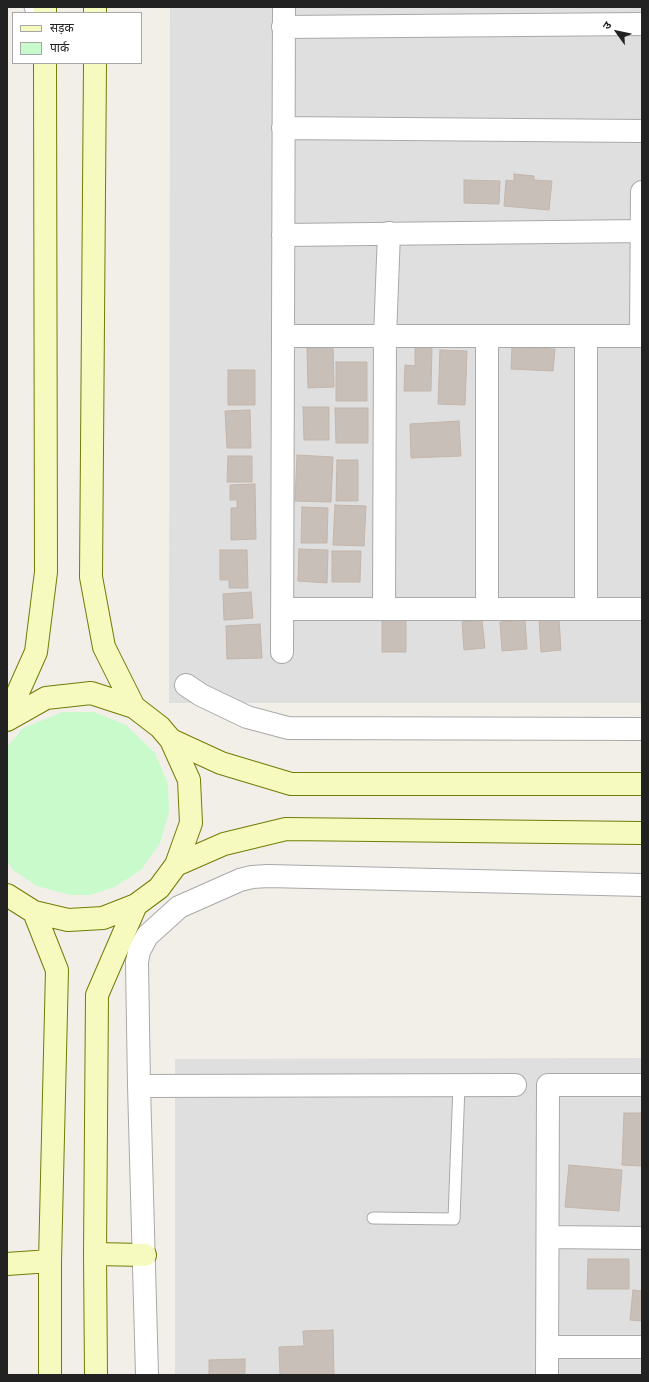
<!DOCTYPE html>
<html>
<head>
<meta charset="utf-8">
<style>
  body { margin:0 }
  #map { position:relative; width:649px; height:1382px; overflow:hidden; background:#f2efe9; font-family:Montserrat,"Noto Sans Devanagari",sans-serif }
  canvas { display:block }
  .frame { position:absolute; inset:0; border:8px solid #222; pointer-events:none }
  .legend { position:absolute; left:12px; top:12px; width:130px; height:52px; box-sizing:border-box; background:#fff; border:1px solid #a7a7a7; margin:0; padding:5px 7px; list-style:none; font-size:12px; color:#222 }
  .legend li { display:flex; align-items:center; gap:8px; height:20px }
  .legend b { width:20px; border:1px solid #a7a7a7 }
  .north { position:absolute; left:597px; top:12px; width:40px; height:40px; -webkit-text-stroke:3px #fff; paint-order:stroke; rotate:303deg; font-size:11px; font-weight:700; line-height:16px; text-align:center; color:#222 }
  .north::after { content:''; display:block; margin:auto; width:14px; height:18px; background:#222; clip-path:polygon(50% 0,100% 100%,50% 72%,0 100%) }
</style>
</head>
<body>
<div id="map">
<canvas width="649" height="1382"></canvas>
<div class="frame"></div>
<ul class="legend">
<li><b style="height:5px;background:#f7fabf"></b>सड़क</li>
<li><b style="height:11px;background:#c8facc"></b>पार्क</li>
</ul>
<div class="north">उ</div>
</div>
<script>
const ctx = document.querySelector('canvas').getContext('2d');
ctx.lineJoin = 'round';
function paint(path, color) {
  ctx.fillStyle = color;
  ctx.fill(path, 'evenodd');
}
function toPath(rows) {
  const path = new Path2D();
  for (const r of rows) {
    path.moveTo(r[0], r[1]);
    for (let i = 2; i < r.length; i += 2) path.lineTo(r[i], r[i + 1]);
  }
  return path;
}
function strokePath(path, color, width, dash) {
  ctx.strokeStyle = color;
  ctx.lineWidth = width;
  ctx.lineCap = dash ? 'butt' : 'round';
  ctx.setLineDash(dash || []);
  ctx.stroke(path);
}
const residential = toPath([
  [170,7,642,7,642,703,169,703],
  [642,1058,642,1375,175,1375,175,1059]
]);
const park = toPath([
  [63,712,94,712,126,725,155,753,168,784,169,812,160,843,141,870,115,887,90,895,70,895,37,886,13,870,7,861,7,747,23,728]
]);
const building = toPath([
  [514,174,534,176,534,180,552,181,549,210,504,206,506,180,514,181,514,174],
  [464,180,500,181,499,204,464,203,464,180],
  [415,344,432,345,431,391,404,391,405,365,415,366,415,344],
  [333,347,334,387,308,388,307,348,333,347],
  [512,347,555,349,553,371,511,369,512,347],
  [440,350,467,351,465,405,438,404,440,350],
  [336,362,367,362,367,401,336,401,336,362],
  [228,370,255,370,255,405,228,405,228,370],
  [303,407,329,407,329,440,304,440,303,407],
  [335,408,368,408,368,443,336,443,335,408],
  [250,410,251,448,227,448,225,411,250,410],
  [459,421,461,456,411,458,410,424,459,421],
  [297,455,333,457,331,502,295,501,297,455],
  [228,456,252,456,252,482,227,482,228,456],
  [337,460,358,460,358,501,336,501,337,460],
  [255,484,256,539,231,540,231,508,237,508,237,500,230,500,230,485,255,484],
  [335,505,366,506,364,546,333,545,335,505],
  [302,507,328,508,327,543,301,543,302,507],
  [299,549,328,550,327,583,298,581,299,549],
  [220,550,247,550,248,588,229,588,229,580,220,580,220,550],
  [332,551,361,551,360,582,332,582,332,551],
  [251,592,253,618,224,620,223,594,251,592],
  [382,615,406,615,406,652,382,652,382,615],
  [559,619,561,650,541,652,539,620,559,619],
  [482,620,485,648,464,650,462,622,482,620],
  [525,620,527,649,502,651,500,622,525,620],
  [260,624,262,658,227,659,226,626,260,624],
  [624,1113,642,1113,642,1166,622,1165,624,1113],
  [569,1165,622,1170,619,1211,565,1207,569,1165],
  [588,1259,629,1259,629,1289,587,1289,588,1259],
  [633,1290,642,1291,642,1321,630,1320,633,1290],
  [333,1330,334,1375,280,1375,279,1347,304,1346,303,1331,333,1330],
  [245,1359,245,1375,209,1375,209,1360,245,1359]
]);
const lane = toPath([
  [30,7,32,13],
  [373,1218,454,1219,459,1085]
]);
const street = toPath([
  [283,27,642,24],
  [283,128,642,131],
  [283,235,642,231],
  [283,336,642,336],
  [487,336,487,609],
  [586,336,586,609],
  [641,336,642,192],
  [282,609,642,609],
  [384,609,385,336,389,233],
  [282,652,284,7],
  [186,685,201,695,247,717,288,728,642,729],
  [139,1086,515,1085],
  [548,1237,642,1238],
  [547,1347,642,1347],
  [147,1375,139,1086,137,962,139,951,147,936,179,907,240,880,252,877,268,876,642,885],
  [547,1375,548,1085,642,1085]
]);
const secondary = toPath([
  [45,7,45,13],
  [95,13,95,7],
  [95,63,91,577,104,647,134,707],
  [7,717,36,652,46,572,45,63],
  [7,720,46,698,91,693,134,707,160,727,171,740,189,780,191,823,176,865,159,888,136,905,103,918,68,920,34,912,7,895],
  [171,740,221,763,291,784,642,784],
  [176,865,224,844,286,829,642,833],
  [34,912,57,970,50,1261,50,1375],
  [95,1254,145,1255],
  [7,1264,50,1261],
  [96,1375,95,1254,97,995,136,905]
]);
paint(residential, '#e0dfdf');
paint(park, '#c8facc');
paint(building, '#c7bfb8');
strokePath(building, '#c4b6ab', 1);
strokePath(lane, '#a9a9a9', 13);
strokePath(street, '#a9a9a9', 24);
strokePath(secondary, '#707d05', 24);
strokePath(lane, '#fff', 11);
strokePath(street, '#fff', 22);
strokePath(secondary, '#f7fabf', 22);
</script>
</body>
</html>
